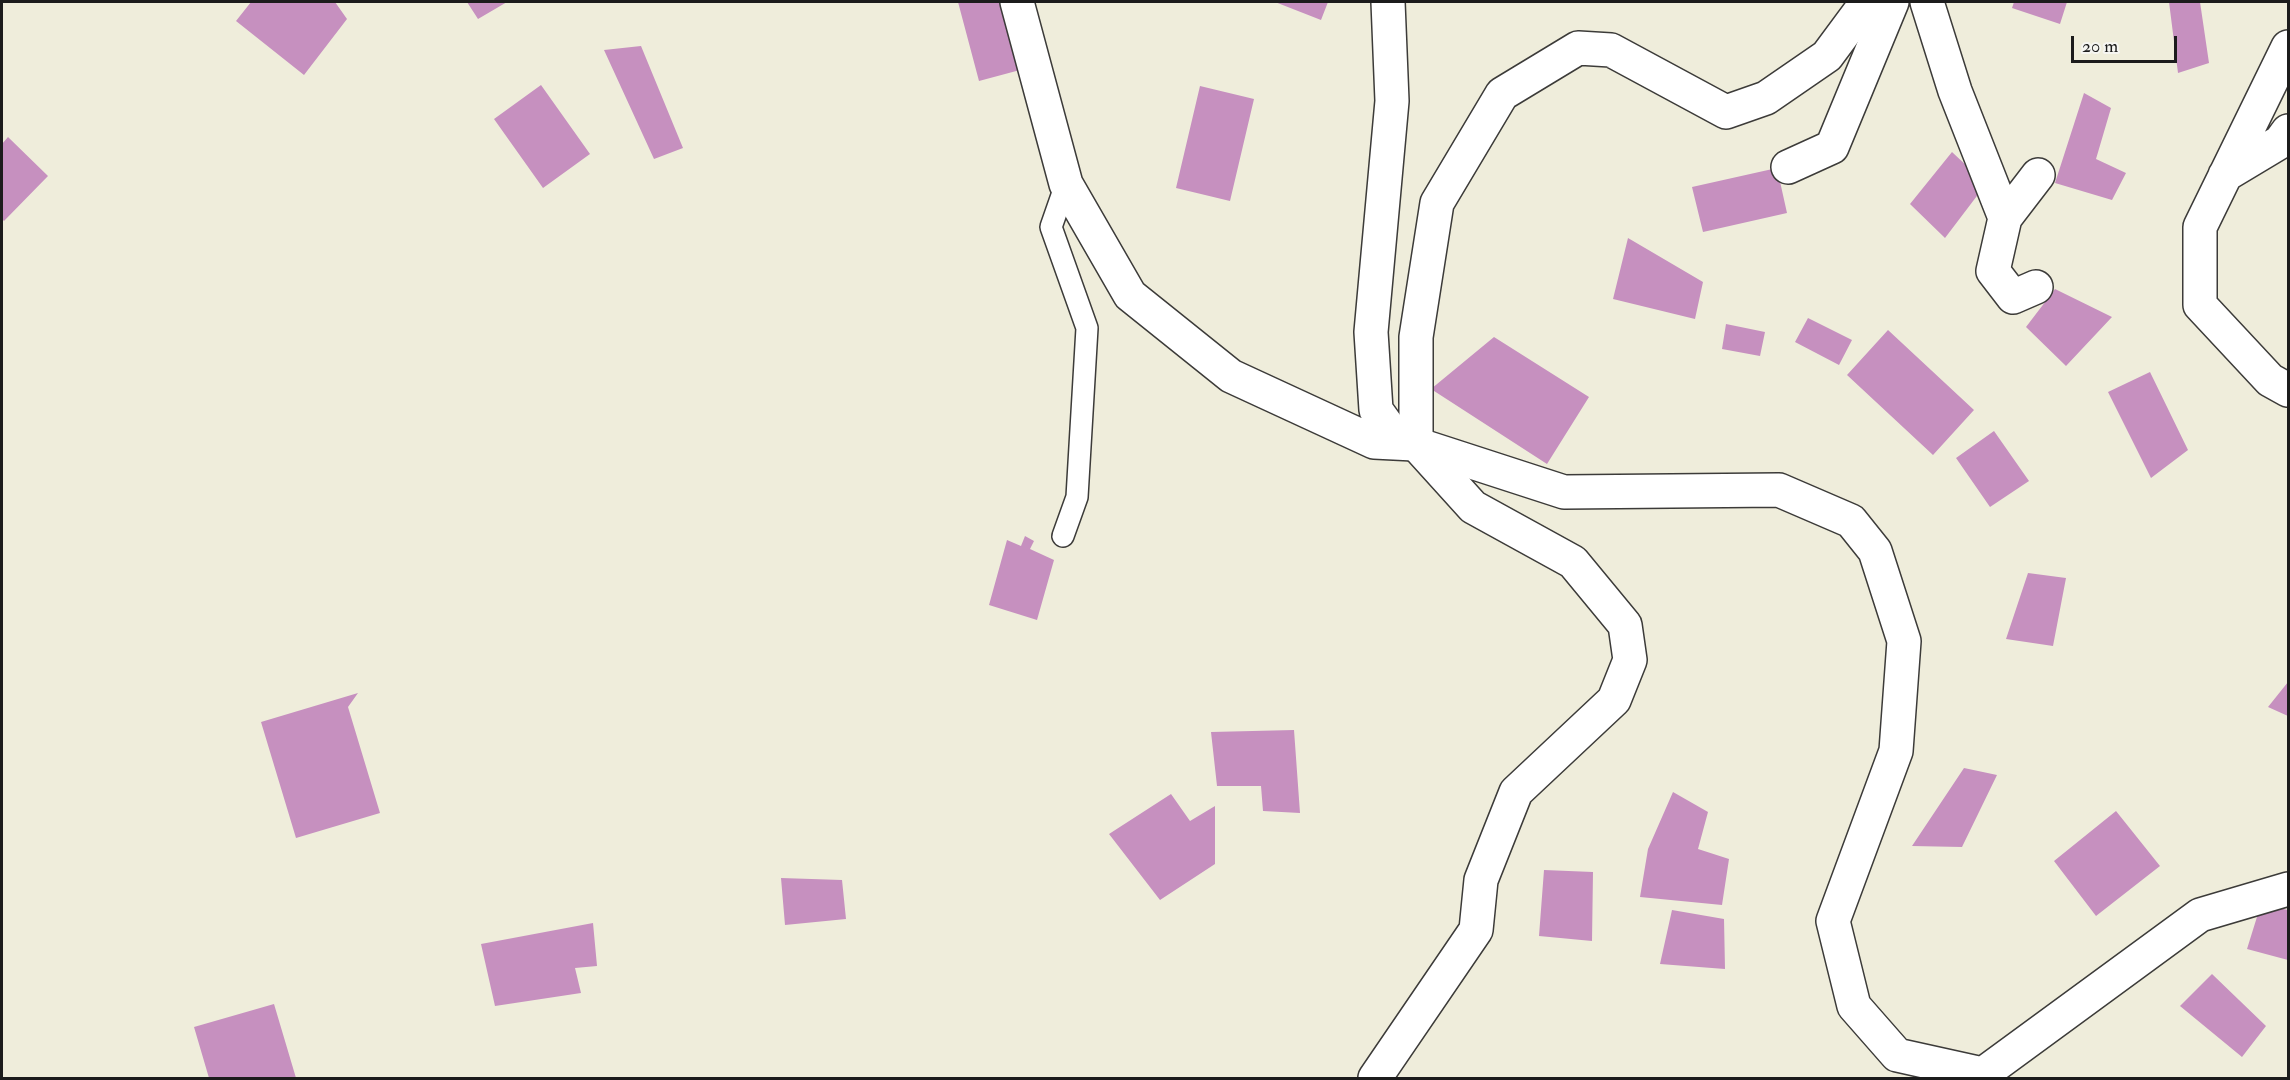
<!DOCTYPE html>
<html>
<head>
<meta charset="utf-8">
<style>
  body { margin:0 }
  #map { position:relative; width:2290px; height:1080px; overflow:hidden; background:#efeddb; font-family:"IM FELL Double Pica",serif }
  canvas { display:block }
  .frame { position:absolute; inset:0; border:3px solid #1c1c1c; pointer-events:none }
  .scale { position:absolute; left:2071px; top:36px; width:106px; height:27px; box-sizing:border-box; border:3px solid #1c1c1c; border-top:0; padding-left:8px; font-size:18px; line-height:21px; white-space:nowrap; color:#1c1c1c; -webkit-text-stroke:4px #f6f6f2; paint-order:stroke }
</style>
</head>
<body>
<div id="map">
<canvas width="2290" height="1080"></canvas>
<div class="frame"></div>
<div class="scale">20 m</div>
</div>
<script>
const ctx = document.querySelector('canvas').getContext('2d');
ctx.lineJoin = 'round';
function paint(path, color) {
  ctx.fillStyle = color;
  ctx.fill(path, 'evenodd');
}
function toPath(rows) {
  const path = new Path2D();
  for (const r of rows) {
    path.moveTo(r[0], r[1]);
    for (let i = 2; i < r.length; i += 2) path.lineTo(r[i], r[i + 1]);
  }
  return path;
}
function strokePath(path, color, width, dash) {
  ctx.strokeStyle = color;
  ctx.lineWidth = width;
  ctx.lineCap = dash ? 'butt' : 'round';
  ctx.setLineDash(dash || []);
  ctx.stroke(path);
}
const building = toPath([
  [251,2,335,2,347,19,304,75,236,21],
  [467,2,507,2,478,19],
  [958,2,1001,2,1020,70,979,81],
  [1275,2,1328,2,1321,20],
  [2014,2,2067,2,2060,24,2012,8],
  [2169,2,2200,2,2209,63,2178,73],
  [641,46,683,148,654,159,604,50],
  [541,85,590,154,543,188,494,119],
  [1200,86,1254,99,1230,201,1176,188],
  [2084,93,2111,108,2096,159,2126,173,2112,200,2055,183],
  [8,137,48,176,4,221,2,219,2,144],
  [1952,152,1986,184,1945,238,1910,204],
  [1777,168,1787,213,1703,232,1692,187],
  [1628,238,1703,282,1695,319,1613,299],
  [2055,289,2112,317,2066,366,2026,327],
  [1808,318,1852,340,1839,365,1795,342],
  [1726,324,1765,332,1760,356,1722,349],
  [1888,330,1974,410,1933,455,1847,375],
  [1494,337,1589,397,1547,464,1431,389],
  [2150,372,2188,450,2151,478,2108,392],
  [1994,431,2029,481,1990,507,1956,458],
  [1025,536,1034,541,1030,549,1054,560,1037,620,989,605,1007,540,1021,546],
  [2028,573,2066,578,2053,646,2006,639],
  [2288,682,2288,716,2268,707],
  [358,693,348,707,380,813,296,838,261,722],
  [1294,730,1300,813,1263,811,1261,786,1217,786,1211,732],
  [1964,768,1997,775,1962,847,1912,846],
  [1673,792,1708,812,1698,849,1729,859,1722,905,1640,897,1648,849],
  [1171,794,1190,821,1215,806,1215,864,1160,900,1109,834],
  [2116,811,2160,866,2096,916,2054,861],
  [1544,870,1593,872,1592,941,1539,936],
  [781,878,842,880,846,919,785,925],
  [2261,904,2288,910,2288,960,2247,949],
  [1672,910,1724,919,1725,969,1660,964],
  [593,923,597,966,575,968,581,993,495,1006,481,944],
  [2212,974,2266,1026,2242,1057,2180,1006],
  [274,1004,296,1078,209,1078,194,1027]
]);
const lane = toPath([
  [1063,536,1077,497,1087,328,1051,227,1066,184]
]);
const street = toPath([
  [1017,2,1066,184,1130,295,1231,376,1374,442,1414,444],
  [1388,2,1392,101,1371,332,1376,410,1389,428,1416,444,1564,492,1779,490,1851,521,1875,551,1904,641,1896,751,1833,921,1854,1006,1897,1055,1983,1074,2200,915,2288,889],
  [1927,2,1955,91,2005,218,2038,175],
  [2288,47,2200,227,2200,305,2270,380,2288,390],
  [1788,167,1832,147,1892,2],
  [2225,175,2280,142,2288,131],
  [2005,218,1993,271,2013,297,2036,287]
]);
const secondary = toPath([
  [1375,1078,1476,930,1481,880,1516,792,1614,700,1630,660,1625,625,1573,562,1473,507,1416,444,1416,337,1437,203,1502,94,1578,48,1611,50,1726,112,1766,98,1827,56,1867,2]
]);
paint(building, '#c690bf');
strokePath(lane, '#3c3b39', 24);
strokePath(street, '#3c3b39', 36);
strokePath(secondary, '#3c3b39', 36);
strokePath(lane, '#fff', 21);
strokePath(street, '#fff', 33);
strokePath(secondary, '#fff', 33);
</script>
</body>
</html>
